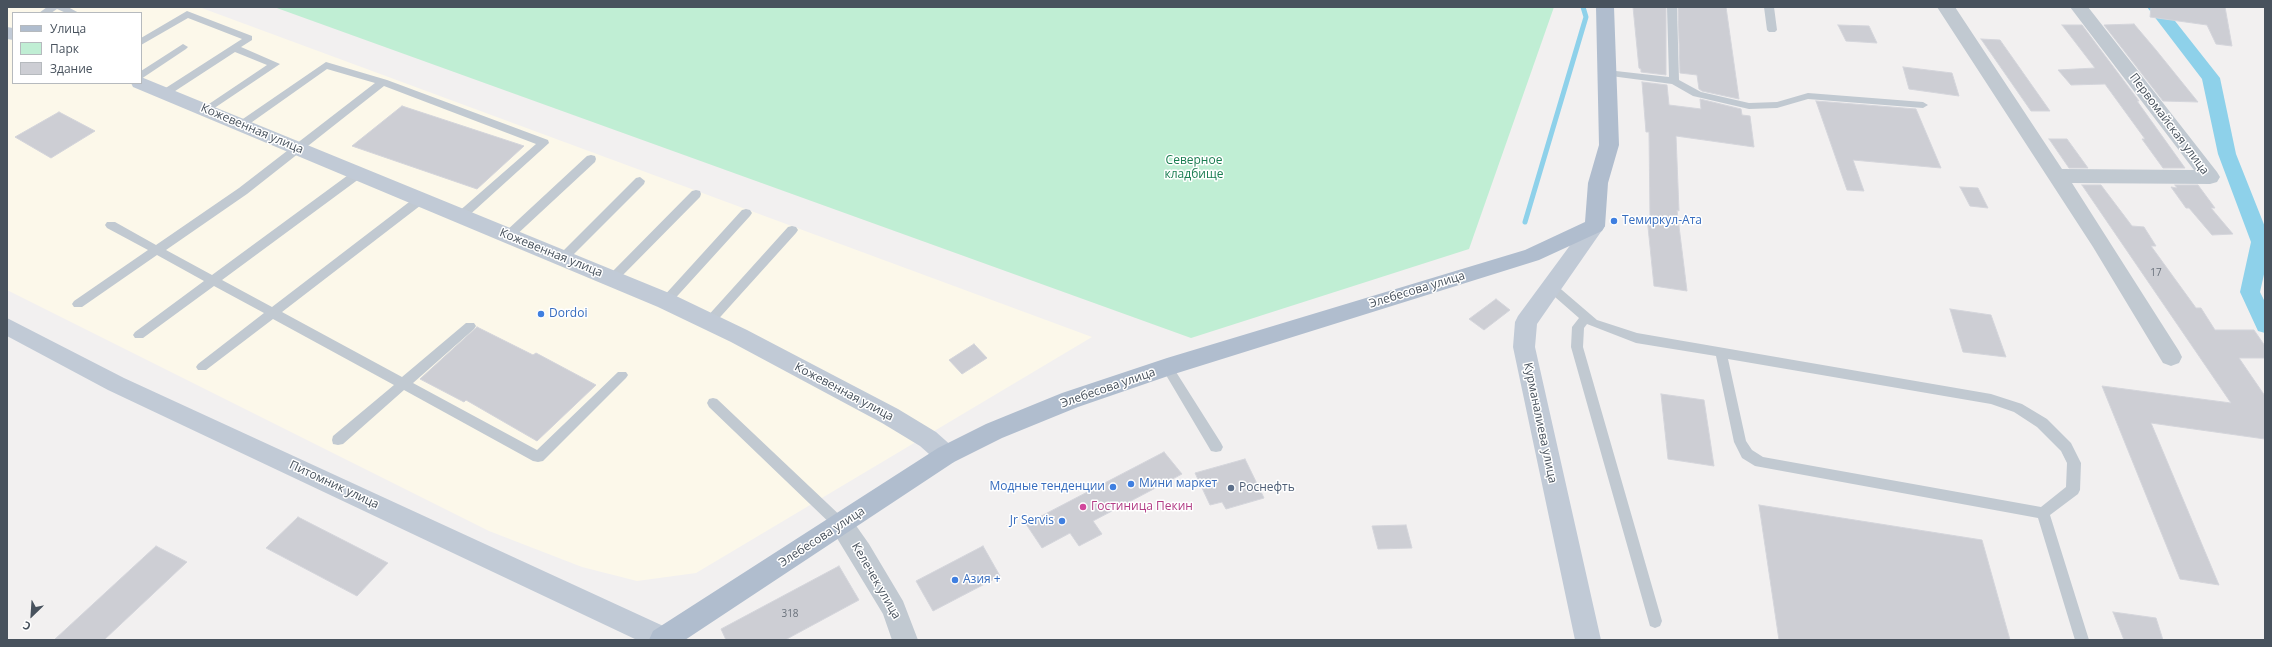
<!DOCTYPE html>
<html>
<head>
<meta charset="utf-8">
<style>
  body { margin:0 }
  #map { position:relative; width:2272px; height:647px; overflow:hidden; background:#f2f0f0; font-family:"Open Sans",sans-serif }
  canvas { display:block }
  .frame { position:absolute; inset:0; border:8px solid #48525d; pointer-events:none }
  .legend { position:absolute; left:12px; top:12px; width:130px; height:72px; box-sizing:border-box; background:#fff; border:1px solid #b6babe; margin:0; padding:5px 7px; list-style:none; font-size:12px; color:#48525d }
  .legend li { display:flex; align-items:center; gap:8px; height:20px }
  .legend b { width:20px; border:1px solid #b6babe }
  .north { position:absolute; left:12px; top:595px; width:40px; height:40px; -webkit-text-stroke:3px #fff; paint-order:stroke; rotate:205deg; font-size:11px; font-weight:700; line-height:16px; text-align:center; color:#48525d }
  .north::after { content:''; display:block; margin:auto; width:14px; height:18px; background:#48525d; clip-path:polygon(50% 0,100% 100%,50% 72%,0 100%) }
</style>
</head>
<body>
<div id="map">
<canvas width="2272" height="647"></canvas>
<div class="frame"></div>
<ul class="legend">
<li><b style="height:5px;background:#b0bdce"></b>Улица</li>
<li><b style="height:11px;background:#c0eed4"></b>Парк</li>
<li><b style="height:11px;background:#cdced4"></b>Здание</li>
</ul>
<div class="north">С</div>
</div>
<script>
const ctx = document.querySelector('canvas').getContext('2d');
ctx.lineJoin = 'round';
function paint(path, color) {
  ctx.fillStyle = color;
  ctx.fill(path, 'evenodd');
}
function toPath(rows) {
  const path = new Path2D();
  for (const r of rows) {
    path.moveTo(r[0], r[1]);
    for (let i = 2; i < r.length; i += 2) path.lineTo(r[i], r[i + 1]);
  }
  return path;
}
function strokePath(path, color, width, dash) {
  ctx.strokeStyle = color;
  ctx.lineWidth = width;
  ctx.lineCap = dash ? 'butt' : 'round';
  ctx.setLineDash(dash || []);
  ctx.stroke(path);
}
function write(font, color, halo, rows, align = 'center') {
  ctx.font = font + ' "Open Sans",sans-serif';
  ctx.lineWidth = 3;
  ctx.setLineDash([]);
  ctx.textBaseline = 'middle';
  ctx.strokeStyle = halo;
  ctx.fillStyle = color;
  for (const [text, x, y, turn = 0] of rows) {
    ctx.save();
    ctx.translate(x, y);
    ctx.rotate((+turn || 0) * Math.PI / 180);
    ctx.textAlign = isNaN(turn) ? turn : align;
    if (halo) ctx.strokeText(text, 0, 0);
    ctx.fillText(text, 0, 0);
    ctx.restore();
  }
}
const commercial = toPath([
  [7,7,199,7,1092,337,696,573,637,581,582,567,489,531,7,290],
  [13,13,141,13,141,83,13,83]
]);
const green = toPath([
  [274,7,1554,7,1469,249,1191,338]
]);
const stream = toPath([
  [1525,222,1586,17,1583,7]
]);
const canal = toPath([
  [2147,7,2164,7,2220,78,2236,154,2265,227,2265,270,2260,292,2265,302,2265,333,2258,331,2240,292,2251,242,2218,154,2202,79,2147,7]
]);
const building = toPath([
  [1633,7,1666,7,1666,75,1641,72,1641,69,1639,68,1633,7],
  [1678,7,1726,7,1739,99,1702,91,1699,89,1697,75,1680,73,1678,7],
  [2151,7,2225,7,2232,46,2216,44,2207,25,2150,17,2151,7],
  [2134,24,2156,50,2198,102,2163,101,2104,25,2134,24],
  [1838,25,1869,26,1877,43,1846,41,1838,25],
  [2062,25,2082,25,2139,101,2137,101,2185,168,2163,168,2142,139,2145,139,2105,84,2071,85,2058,70,2095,68,2062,25],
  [1981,39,2000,40,2050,111,2031,111,1981,39],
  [1903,67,1952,73,1959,96,1909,89,1903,67],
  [1642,82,1667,85,1669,105,1701,109,1700,99,1741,109,1742,115,1750,116,1754,147,1676,136,1679,211,1677,210,1687,291,1654,286,1647,217,1650,218,1649,132,1646,132,1642,82],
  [1816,101,1916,109,1941,168,1853,160,1864,191,1847,190,1816,101],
  [402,106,524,146,477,189,352,146,402,106],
  [59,112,95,131,51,158,15,137,59,112],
  [2049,139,2067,139,2088,168,2069,168,2049,139],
  [2082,185,2101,185,2132,226,2144,227,2156,246,2151,246,2196,308,2201,308,2215,330,2254,330,2265,346,2265,358,2239,358,2265,396,2265,439,2151,423,2219,585,2180,579,2102,386,2231,403,2082,185],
  [2175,185,2198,185,2215,208,2211,208,2233,234,2212,235,2189,208,2186,208,2171,187,2177,188,2175,185],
  [1960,187,1978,188,1988,208,1970,206,1960,187],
  [1496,299,1510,310,1484,330,1469,319,1496,299],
  [1950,309,1991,315,2006,357,1963,352,1950,309],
  [477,327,533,355,536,353,596,385,537,441,466,400,464,402,420,379,477,327],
  [974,344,987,358,962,374,949,360,974,344],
  [1661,394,1704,400,1714,466,1668,459,1661,394],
  [1164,452,1182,474,1093,521,1102,534,1079,546,1070,533,1042,548,1026,524,1164,452],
  [1245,459,1264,498,1226,509,1222,502,1210,505,1195,473,1245,459],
  [1759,505,1982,540,2010,640,1779,640,1759,505],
  [298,517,388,563,357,596,266,548,298,517],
  [1406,525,1412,548,1378,549,1372,526,1406,525],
  [156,546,187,562,104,640,54,640,156,546],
  [983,546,1000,576,933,611,916,581,983,546],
  [839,566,859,600,785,640,726,640,721,629,839,566],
  [2113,612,2156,618,2163,640,2124,640,2113,612]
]);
const lane = toPath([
  [47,7,68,7,79,13,66,13,57,9,51,13,39,13,47,7],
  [1667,7,1677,7,1679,80,1701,92,1749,103,1777,102,1808,93,1923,102,1928,105,1923,108,1808,99,1777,108,1749,109,1693,96,1672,84,1603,75,1603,71,1607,70,1669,77,1667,7],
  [1764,7,1774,7,1777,30,1775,32,1769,32,1767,30,1764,7],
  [187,11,252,36,252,40,241,47,280,64,207,113,202,110,203,108,267,65,235,52,169,95,161,95,161,91,242,39,188,18,141,45,141,38,187,11],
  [183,44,188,47,186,49,141,79,141,71,183,44],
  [326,62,387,80,548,140,549,143,465,219,457,219,455,216,457,213,536,144,384,86,247,194,166,250,212,275,355,170,363,170,364,173,363,176,222,280,272,307,417,196,425,196,426,199,425,202,282,312,402,377,466,323,474,323,476,326,474,329,413,383,537,450,618,372,626,372,628,375,626,378,543,461,538,462,533,461,404,390,343,444,338,445,333,444,332,440,333,436,394,385,273,319,206,370,198,370,196,367,198,364,264,313,214,286,143,338,135,338,133,335,135,332,204,281,157,255,82,307,74,307,72,304,74,301,148,250,107,228,105,225,107,222,115,222,156,245,239,188,375,83,327,69,245,127,237,127,236,125,237,123,326,62],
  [591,155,595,156,596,159,595,162,513,238,505,238,503,235,505,232,587,156,591,155],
  [640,177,645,181,644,184,567,261,559,261,557,258,559,255,636,178,640,177],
  [696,190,700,191,701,194,700,197,617,281,609,281,607,278,609,275,692,191,696,190],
  [746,209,750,210,752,213,750,216,670,304,662,304,660,301,662,298,742,210,746,209],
  [792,226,796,227,798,230,796,233,713,325,705,325,703,322,705,319,788,227,792,226],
  [1551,283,1555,284,1597,320,1637,333,1991,394,2022,404,2047,419,2071,443,2081,463,2080,490,2078,494,2050,515,2089,640,2075,640,2038,518,1755,466,1742,458,1734,442,1716,356,1636,343,1587,324,1584,328,1583,347,1662,621,1660,626,1655,628,1650,626,1571,347,1572,327,1579,318,1547,290,1545,287,1551,283],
  [1728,359,1991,404,2014,412,2037,427,2061,451,2067,463,2066,487,2041,507,1763,457,1752,450,1746,441,1728,359],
  [1167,362,1171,364,1221,443,1223,447,1221,451,1216,452,1211,451,1163,370,1161,367,1163,364,1167,362],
  [713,398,717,399,846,521,848,525,846,529,841,531,836,529,709,407,707,403,709,399,713,398]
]);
const street = toPath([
  [1937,7,1955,7,2062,169,2194,170,2070,7,2088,7,2217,172,2220,177,2217,182,2210,184,2072,183,2179,351,2182,357,2179,363,2171,366,2163,363,2093,247,1937,7],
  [841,514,850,517,869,544,903,601,918,640,892,640,883,614,829,525,832,517,841,514]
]);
const secondary = toPath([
  [7,27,13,28,13,40,7,39,7,27],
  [141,77,674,295,747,330,898,409,936,432,954,448,958,455,954,462,946,465,938,462,920,446,882,423,731,342,658,307,133,87,131,83,141,83,141,77],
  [1595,219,1602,221,1605,226,1537,324,1535,347,1601,640,1575,640,1513,347,1515,322,1518,316,1588,221,1595,219],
  [7,318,124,378,672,630,676,640,637,640,108,390,7,336,7,318]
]);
const primary = toPath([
  [1596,7,1614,7,1619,145,1608,183,1605,226,1602,231,1539,260,1171,375,1078,407,1002,438,954,462,685,640,649,640,653,631,938,448,986,424,1062,393,1167,358,1525,250,1585,222,1588,183,1599,145,1596,7]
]);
const markers = [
  [1614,221,4,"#3f7fe0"],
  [541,314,4,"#3f7fe0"],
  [1131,484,4,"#3f7fe0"],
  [1113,487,4,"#3f7fe0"],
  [1231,488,4,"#5c6f8a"],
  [1083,507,4,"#d1479c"],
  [1062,521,4,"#3f7fe0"],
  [955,580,4,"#3f7fe0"]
];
const numberNames = [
  ["17",2156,273],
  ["318",790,614]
];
const streetNames = [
  ["Первомайская улица",2169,124,53],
  ["Кожевенная улица",252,129,23],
  ["Кожевенная улица",551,253,22],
  ["Элебесова улица",1417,290,-17],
  ["Элебесова улица",1108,388,-19],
  ["Кожевенная улица",844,392,28],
  ["Курманалиева улица",1540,423,78],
  ["Питомник улица",334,485,25],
  ["Элебесова улица",822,537,-33],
  ["Келечек улица",876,581,60]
];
const parkNames = [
  ["Северное",1194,161],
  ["кладбище",1194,175]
];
const shopNames = [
  ["Темиркул-Ата",1622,221],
  ["Dordoi",549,314],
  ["Мини маркет",1139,484],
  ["Модные тенденции",1105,487,"right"],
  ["Jr Servis",1054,521,"right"],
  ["Азия +",963,580]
];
const serviceNames = [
  ["Роснефть",1239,488]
];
const hotelNames = [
  ["Гостиница Пекин",1091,507]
];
paint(commercial, '#fcf8ea');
paint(green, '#c0eed4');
strokePath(stream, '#8ed1ea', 5);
paint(canal, '#8ed1ea');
paint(building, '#cdced4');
strokePath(building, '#d4d5db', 1);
paint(lane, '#c1c9d1');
paint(street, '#c1c9d1');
paint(secondary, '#c1cad6');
paint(primary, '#b0bdce');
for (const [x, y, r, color] of markers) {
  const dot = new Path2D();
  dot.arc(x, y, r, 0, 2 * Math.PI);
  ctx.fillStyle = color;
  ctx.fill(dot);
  strokePath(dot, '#fff', 1.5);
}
write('10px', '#69717b', null, numberNames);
write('12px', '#48525d', '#fff', streetNames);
write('12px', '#1a7d51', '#fff', parkNames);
write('12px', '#366cbe', '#fff', shopNames, 'left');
write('12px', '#4e5e75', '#fff', serviceNames, 'left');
write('12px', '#b23c85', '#fff', hotelNames, 'left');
</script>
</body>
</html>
